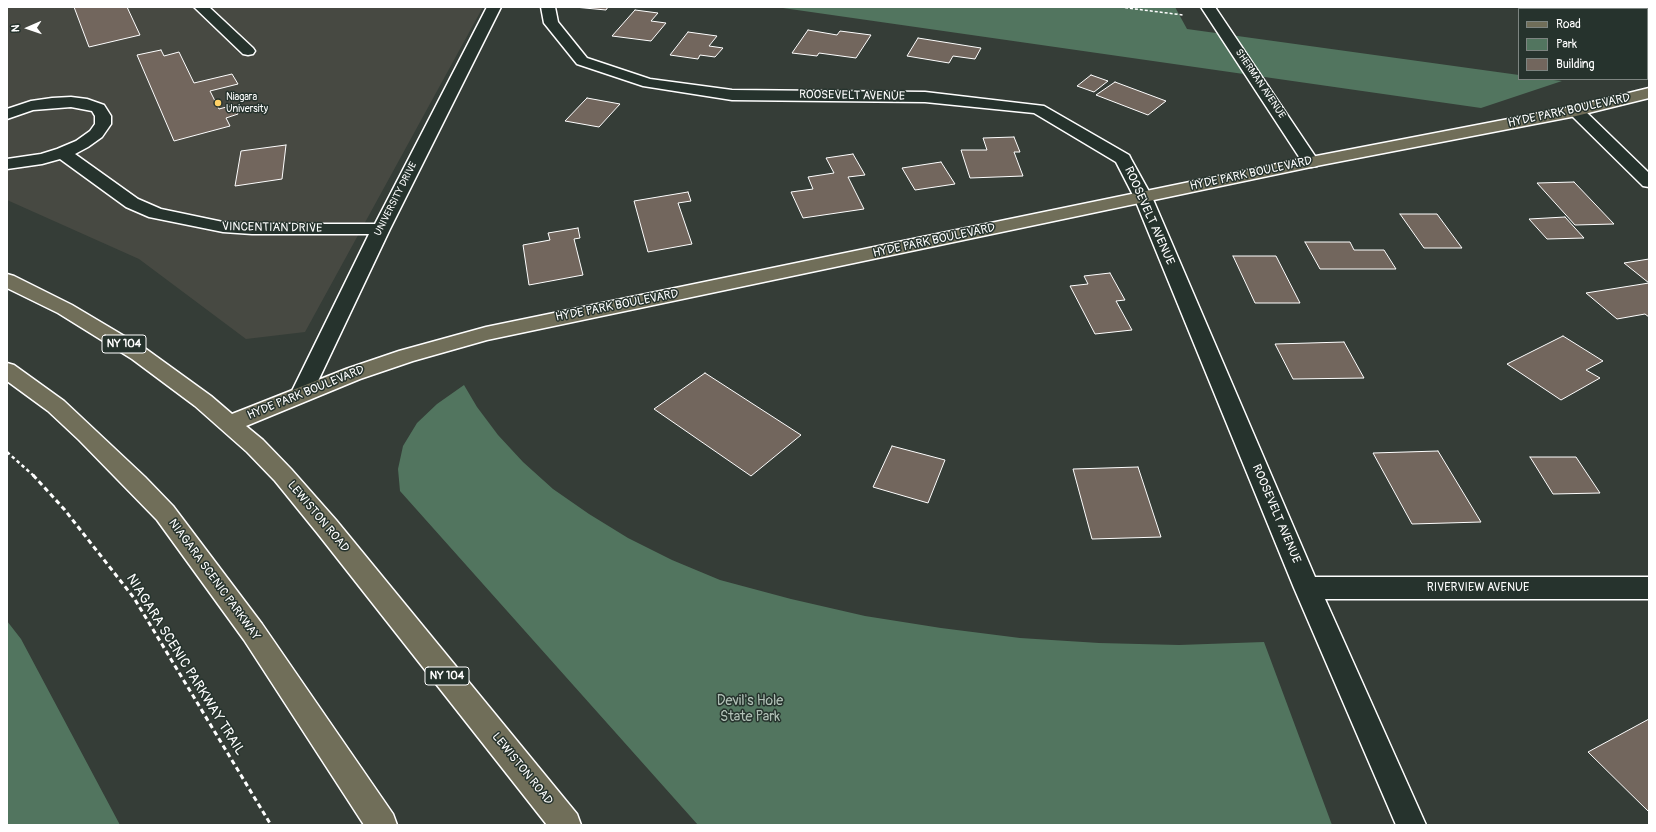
<!DOCTYPE html>
<html>
<head>
<meta charset="utf-8">
<style>
  body { margin:0 }
  #map { position:relative; width:1656px; height:832px; overflow:hidden; background:#353d37; font-family:Pangolin,sans-serif }
  canvas { display:block }
  .frame { position:absolute; inset:0; border:8px solid #fff; pointer-events:none }
  .legend { position:absolute; left:1518px; top:8px; width:130px; height:72px; box-sizing:border-box; background:#26332d; border:1px solid #7d8581; margin:0; padding:5px 7px; list-style:none; font-size:12px; color:#fff }
  .legend li { display:flex; align-items:center; gap:8px; height:20px }
  .legend b { width:20px; border:1px solid #7d8581 }
  .north { position:absolute; left:8px; top:8px; width:40px; height:40px; -webkit-text-stroke:3px #26332d; paint-order:stroke; rotate:268deg; font-size:11px; font-weight:700; line-height:16px; text-align:center; color:#fff }
  .north::after { content:''; display:block; margin:auto; width:14px; height:18px; background:#fff; clip-path:polygon(50% 0,100% 100%,50% 72%,0 100%) }
</style>
</head>
<body>
<div id="map">
<canvas width="1656" height="832"></canvas>
<div class="frame"></div>
<ul class="legend">
<li><b style="height:5px;background:#706e59"></b>Road</li>
<li><b style="height:11px;background:#52755f"></b>Park</li>
<li><b style="height:11px;background:#72665d"></b>Building</li>
</ul>
<div class="north">N</div>
</div>
<script>
const ctx = document.querySelector('canvas').getContext('2d');
ctx.lineJoin = 'round';
function paint(path, color) {
  ctx.fillStyle = color;
  ctx.fill(path, 'evenodd');
}
function toPath(rows) {
  const path = new Path2D();
  for (const r of rows) {
    path.moveTo(r[0], r[1]);
    for (let i = 2; i < r.length; i += 2) path.lineTo(r[i], r[i + 1]);
  }
  return path;
}
function strokePath(path, color, width, dash) {
  ctx.strokeStyle = color;
  ctx.lineWidth = width;
  ctx.lineCap = dash ? 'butt' : 'round';
  ctx.setLineDash(dash || []);
  ctx.stroke(path);
}
function write(font, color, halo, rows, align = 'center') {
  ctx.font = font + ' Pangolin,sans-serif';
  ctx.lineWidth = 3;
  ctx.setLineDash([]);
  ctx.textBaseline = 'middle';
  ctx.strokeStyle = halo;
  ctx.fillStyle = color;
  for (const [text, x, y, turn = 0] of rows) {
    ctx.save();
    ctx.translate(x, y);
    ctx.rotate((+turn || 0) * Math.PI / 180);
    ctx.textAlign = isNaN(turn) ? turn : align;
    if (halo) ctx.strokeText(text, 0, 0);
    ctx.fillText(text, 0, 0);
    ctx.restore();
  }
}
const built = toPath([
  [7,7,483,7,305,332,246,339,139,259,7,200]
]);
const green = toPath([
  [776,7,1175,7,1187,29,1519,75,1519,79,1545,79,1562,81,1481,108],
  [464,385,477,407,498,435,523,462,553,489,589,514,628,538,672,560,720,580,791,599,865,616,941,628,1020,638,1099,643,1179,645,1264,642,1332,825,698,825,400,491,398,469,403,446,417,423,437,404],
  [7,621,21,639,120,825,7,825]
]);
const building = toPath([
  [74,7,127,7,140,35,89,47,74,7],
  [574,7,608,7,606,10,574,7],
  [635,10,658,13,651,21,666,23,651,41,612,36,635,10],
  [808,30,837,35,840,31,871,35,856,58,819,53,817,56,792,53,808,30],
  [688,32,717,36,709,46,723,48,715,57,700,55,698,59,670,55,688,32],
  [918,38,981,48,975,59,953,56,949,63,907,56,918,38],
  [161,50,164,56,179,52,194,83,232,74,238,84,210,91,219,109,234,105,238,114,226,118,230,126,174,141,137,55,161,50],
  [1091,75,1108,81,1094,92,1077,86,1091,75],
  [1115,82,1166,101,1148,115,1096,95,1115,82],
  [587,98,620,104,599,127,565,121,587,98],
  [1014,137,1020,152,1014,152,1023,176,970,178,961,150,987,150,983,138,1014,137],
  [286,145,282,179,235,186,241,151,286,145],
  [853,154,865,175,848,177,864,209,803,218,791,192,813,189,808,177,834,173,826,158,853,154],
  [941,162,955,184,915,190,902,168,941,162],
  [1574,182,1614,224,1575,225,1537,183,1574,182],
  [688,192,691,201,678,203,692,244,648,252,634,201,688,192],
  [1400,214,1437,214,1462,248,1424,248,1400,214],
  [1565,217,1584,238,1547,239,1529,219,1565,217],
  [578,228,580,238,574,239,583,275,529,285,523,245,550,240,548,233,578,228],
  [1305,242,1350,242,1354,250,1384,250,1396,269,1320,269,1305,242],
  [1233,256,1276,256,1300,303,1255,303,1233,256],
  [1649,259,1649,283,1624,263,1649,259],
  [1110,273,1125,300,1116,301,1132,330,1095,334,1070,286,1088,284,1084,276,1110,273],
  [1649,283,1649,317,1645,314,1617,319,1586,293,1649,283],
  [1563,336,1603,361,1586,370,1600,378,1561,400,1507,364,1563,336],
  [1344,342,1364,378,1293,379,1275,344,1344,342],
  [705,373,801,435,751,476,654,409,705,373],
  [892,446,945,460,928,503,873,487,892,446],
  [1438,451,1481,522,1412,524,1373,453,1438,451],
  [1530,457,1576,457,1600,493,1553,494,1530,457],
  [1138,467,1161,537,1092,539,1073,469,1138,467],
  [1649,719,1649,812,1588,752,1649,719]
]);
const pathFar2 = toPath([
  [1120,7,1183,15]
]);
const pathFar1 = toPath([
  [7,452,34,476]
]);
const path = toPath([
  [33,475,64,509,134,598,271,825]
]);
const minor = toPath([
  [194,7,209,7,253,48,255,51,253,54,248,55,243,54,194,7],
  [487,7,501,7,390,229,310,398,302,400,294,398,291,393,369,234,252,234,223,232,149,217,126,207,60,159,42,164,7,169,7,159,41,154,57,149,76,141,90,131,95,124,95,116,92,111,71,107,33,110,7,119,7,109,31,101,52,98,71,97,87,99,104,105,111,116,111,124,102,137,88,147,75,154,138,199,161,209,223,222,252,224,375,224,487,7],
  [541,7,555,7,558,22,587,58,650,79,732,90,925,92,1044,106,1129,155,1131,159,1152,197,1315,577,1649,577,1649,599,1325,599,1426,825,1396,825,1294,588,1134,197,1116,162,1034,113,925,102,732,100,643,86,577,64,544,23,541,7],
  [1201,7,1215,7,1319,162,1317,166,1311,167,1305,166,1201,7],
  [1576,106,1582,108,1649,173,1649,187,1643,186,1570,114,1568,111,1570,108,1576,106]
]);
const major = toPath([
  [1649,88,1649,98,1576,116,1311,167,487,340,413,361,360,379,246,426,263,440,291,469,336,520,577,814,581,825,547,825,318,534,275,481,247,452,195,406,132,359,58,313,7,288,7,274,14,276,72,305,146,349,211,396,232,414,346,369,399,351,486,327,1311,157,1576,106,1649,88],
  [7,363,14,365,64,401,145,477,173,506,262,624,393,814,397,825,364,825,244,640,157,520,79,440,48,411,7,381,7,363]
]);
const markers = [
  [218,103,4,"#ffd166"]
];
const farStreetnames = [
  ["SHERMAN AVENUE",1260,84,56],
  ["UNIVERSITY DRIVE",396,199,-63]
];
const farPoinames = [
  ["Niagara",226,97],
  ["University",226,109]
];
const shields = [
  [124,344,44],
  [447,676,44]
];
const shieldNames = [
  ["NY 104",124,344],
  ["NY 104",447,676]
];
const streetNames = [
  ["ROOSEVELT AVENUE",852,96,1],
  ["HYDE PARK BOULEVARD",1569,111,-12],
  ["HYDE PARK BOULEVARD",1251,174,-12],
  ["ROOSEVELT AVENUE",1149,216,66],
  ["VINCENTIAN DRIVE",272,228,1],
  ["HYDE PARK BOULEVARD",934,241,-12],
  ["HYDE PARK BOULEVARD",617,306,-11],
  ["HYDE PARK BOULEVARD",306,393,-22],
  ["ROOSEVELT AVENUE",1276,514,67],
  ["LEWISTON ROAD",318,517,50],
  ["NIAGARA SCENIC PARKWAY",214,580,54],
  ["RIVERVIEW AVENUE",1478,588],
  ["LEWISTON ROAD",522,769,51]
];
const nearStreetnames = [
  ["NIAGARA SCENIC PARKWAY TRAIL",185,665,58]
];
const nearParknames = [
  ["Devil's Hole",750,701],
  ["State Park",750,717]
];
paint(built, '#474942');
paint(green, '#52755f');
paint(building, '#72665d');
strokePath(building, '#fff', 1);
strokePath(minor, '#fff', 3);
strokePath(major, '#fff', 3);
strokePath(pathFar2, '#fff', 1.5, [3, 2]);
strokePath(pathFar1, '#fff', 2.5, [3.5, 3]);
strokePath(path, '#fff', 3, [5, 3.5]);
paint(minor, '#26332d');
paint(major, '#706e59');
for (const [x, y, r, color] of markers) {
  const dot = new Path2D();
  dot.arc(x, y, r, 0, 2 * Math.PI);
  ctx.fillStyle = color;
  ctx.fill(dot);
  strokePath(dot, '#26332d', 1.5);
}
write('10px', '#fff', '#26332d', farStreetnames);
write('10px', '#fff', '#26332d', farPoinames, 'left');
for (const [x, y, w] of shields) {
  const box = new Path2D();
  box.roundRect(x - w / 2, y - 9, w, 18, 3);
  ctx.fillStyle = '#26332d';
  ctx.fill(box);
  strokePath(box, '#fff', 1);
}
write('bold 11px', '#fff', null, shieldNames);
write('12px', '#fff', '#26332d', streetNames);
write('14px', '#fff', '#26332d', nearStreetnames);
write('14px', '#b1c1b7', '#26332d', nearParknames);
</script>
</body>
</html>
